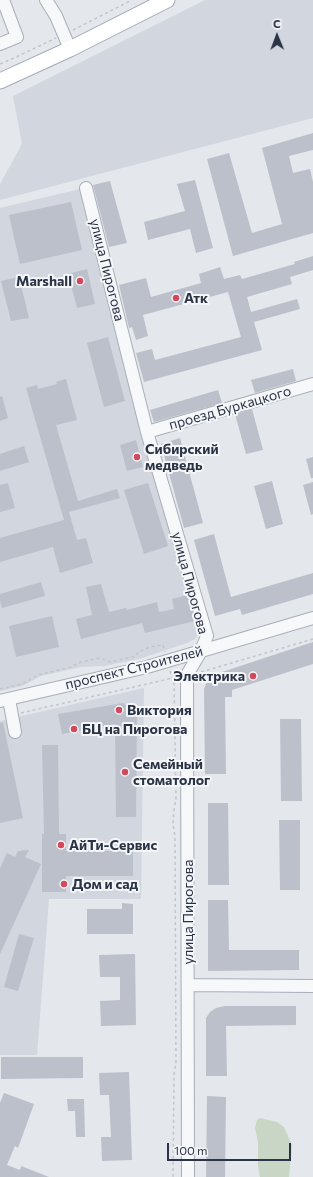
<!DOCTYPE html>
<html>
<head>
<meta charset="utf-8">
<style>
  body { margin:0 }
  #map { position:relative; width:313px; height:1177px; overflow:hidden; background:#e4e7ec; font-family:Commissioner,sans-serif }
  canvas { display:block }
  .north { position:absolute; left:257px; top:16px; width:40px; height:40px; -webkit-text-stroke:3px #f4f6f9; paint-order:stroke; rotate:359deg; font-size:11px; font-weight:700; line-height:16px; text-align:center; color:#2b3445 }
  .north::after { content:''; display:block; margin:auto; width:14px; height:18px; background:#2b3445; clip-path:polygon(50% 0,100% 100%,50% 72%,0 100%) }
  .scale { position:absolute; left:167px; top:1143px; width:124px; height:18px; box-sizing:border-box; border:2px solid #2b3445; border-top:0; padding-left:5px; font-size:12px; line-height:14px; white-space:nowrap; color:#2b3445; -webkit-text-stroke:3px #f4f6f9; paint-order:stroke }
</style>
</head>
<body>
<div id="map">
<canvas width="313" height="1177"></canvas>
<div class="north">С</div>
<div class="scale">100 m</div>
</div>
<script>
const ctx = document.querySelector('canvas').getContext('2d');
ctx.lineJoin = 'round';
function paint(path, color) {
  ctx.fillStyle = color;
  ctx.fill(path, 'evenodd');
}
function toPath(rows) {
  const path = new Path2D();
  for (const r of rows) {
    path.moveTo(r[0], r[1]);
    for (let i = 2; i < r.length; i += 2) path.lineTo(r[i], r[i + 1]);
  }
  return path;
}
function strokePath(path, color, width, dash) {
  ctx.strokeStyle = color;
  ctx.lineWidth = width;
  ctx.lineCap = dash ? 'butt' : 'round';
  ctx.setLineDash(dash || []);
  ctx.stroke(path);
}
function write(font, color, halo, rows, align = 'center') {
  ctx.font = font + ' Commissioner,sans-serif';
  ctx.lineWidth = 4;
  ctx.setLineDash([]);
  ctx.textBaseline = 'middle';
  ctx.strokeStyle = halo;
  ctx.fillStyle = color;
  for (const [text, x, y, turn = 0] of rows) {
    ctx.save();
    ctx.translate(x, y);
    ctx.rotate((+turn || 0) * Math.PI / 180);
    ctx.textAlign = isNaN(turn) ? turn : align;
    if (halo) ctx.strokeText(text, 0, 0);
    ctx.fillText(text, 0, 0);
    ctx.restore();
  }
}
const built = toPath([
  [205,0,313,0,313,118,0,200,0,184,22,144,13,96],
  [80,189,200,628,199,634,195,639,187,643,139,659,104,666,81,667,41,676,22,686,0,691,0,208],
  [144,688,141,899,49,899,37,1055,0,1055,0,721]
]);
const green = toPath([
  [260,1118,277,1122,284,1127,292,1145,289,1177,260,1177,258,1166,258,1142,255,1128,257,1120]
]);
const building = toPath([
  [313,133,313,150,289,156,293,173,310,169,313,182,313,233,233,256,207,159,229,153,252,233,282,224,262,148],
  [195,180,213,248,196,253,190,229,148,240,144,222,185,211,177,184],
  [110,181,127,243,109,247,93,185],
  [71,202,82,250,20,264,9,215],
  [313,256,313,270,290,277,292,284,247,297,251,312,297,299,300,309,254,322,262,350,144,382,136,353,152,349,155,360,241,337,228,292,143,315,148,336,136,340,132,327,129,328,119,285,146,278,151,297,201,283,199,274,220,267,224,279,240,275,242,279,295,264,294,262],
  [87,269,95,304,77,308,68,274],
  [19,277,29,318,11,321,1,281],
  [108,337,125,401,104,407,87,343],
  [293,369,296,381,255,393,251,380],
  [66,379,77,420,56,425,78,501,117,489,120,498,69,512,77,540,86,538,93,563,60,573,53,547,0,562,0,538,64,520,26,388,37,385,38,389,57,384,56,382],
  [218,390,222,403,154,422,150,410],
  [2,396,8,418,0,421,0,397],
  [252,409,263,450,246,454,235,414],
  [180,438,203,523,184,528,161,444],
  [136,440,143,467,127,471,120,445],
  [24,446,29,462,0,471,0,454],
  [313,457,313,478,311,478,306,459],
  [272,481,283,524,266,529,254,486],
  [313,482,313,514,311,515,303,485],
  [8,483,15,508,0,512,0,485],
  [148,483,168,546,144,554,124,490],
  [214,534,231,597,313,573,313,594,242,615,240,609,215,616,194,540],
  [41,582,45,596,2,608,0,601,0,594],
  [101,584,109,612,126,608,127,610,157,602,159,612,174,609,172,599,187,595,195,621,145,633,142,623,81,639,76,619,92,615,86,587],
  [52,616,59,647,16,657,9,626],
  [313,642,313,664,232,690,232,697,225,697,226,774,205,774,204,689,206,684,212,677,222,672],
  [123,703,137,715,136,817,116,817,115,724,62,734,58,714],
  [280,719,301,719,302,801,281,801],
  [3,722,23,818,0,823,0,723],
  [42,745,58,745,59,834,66,834,66,851,133,851,133,876,66,876,66,892,42,892,42,834,44,834],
  [208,803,228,803,229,885,208,885],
  [279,820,300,820,300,890,280,890],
  [29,850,25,857,41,864,0,954,0,868,7,853,15,857,18,851],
  [208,900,228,900,229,950,299,950,299,970,208,971],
  [122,903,133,904,133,934,87,934,87,909,122,909],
  [19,934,34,938,18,991,4,987],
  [135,954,136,1025,101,1026,100,1001,120,1000,120,977,100,977,99,955],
  [225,1006,296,1006,296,1025,226,1026,227,1076,206,1076,206,1018,210,1012,216,1008],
  [1,1057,83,1057,83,1078,1,1079],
  [129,1072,132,1160,102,1161,101,1137,111,1137,109,1095,100,1095,99,1073],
  [4,1093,34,1104,18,1148,15,1146,7,1165,20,1170,21,1166,49,1177,0,1177,0,1103],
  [207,1096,226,1097,225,1177,206,1177],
  [67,1099,84,1099,85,1137,76,1137,75,1111,68,1111]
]);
const path = toPath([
  [73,30,132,0],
  [0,64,14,58,56,38],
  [170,671,174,682,176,798,174,810,173,823,175,837,176,1063,174,1074,173,1177],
  [201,672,313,639],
  [0,689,22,684,38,675,71,667,81,662,100,658,111,662,136,656,138,652,150,647,163,645,165,652],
  [21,713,177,677]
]);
const minor = toPath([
  [46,0,56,16,70,49],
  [0,44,17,37,3,0],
  [86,188,147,432,207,636,201,651,187,675,188,1177],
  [147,432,313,384],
  [9,699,15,732],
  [0,701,147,667,313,618],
  [188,985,313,986]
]);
const major = toPath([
  [0,81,70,49,167,0]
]);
const markers = [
  [80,281,4,"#d1495b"],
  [176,298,4,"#d1495b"],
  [137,457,4,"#d1495b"],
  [253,676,4,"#d1495b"],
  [119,710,4,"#d1495b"],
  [74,729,4,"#d1495b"],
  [125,772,4,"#d1495b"],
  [61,845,4,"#d1495b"],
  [64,884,4,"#d1495b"]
];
const streetNames = [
  ["улица Пирогова",107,270,76],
  ["проезд Буркацкого",230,408,-16],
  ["улица Пирогова",190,583,75],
  ["проспект Строителей",134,668,-14],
  ["улица Пирогова",188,912,-90]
];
const poiNames = [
  ["Marshall",72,281,"right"],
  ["Атк",184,298],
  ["Сибирский",145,449],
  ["медведь",145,465],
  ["Электрика",245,676,"right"],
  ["Виктория",127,710],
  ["БЦ на Пирогова",82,729],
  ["Семейный",133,764],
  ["стоматолог",133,780],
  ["АйТи-Сервис",69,845],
  ["Дом и сад",72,884]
];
paint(built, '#d2d6de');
paint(green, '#c9d6c5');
paint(building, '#bbc0ca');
strokePath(minor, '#a9aeb7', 14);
strokePath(major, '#a3abb8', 17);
strokePath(path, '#c2c5cb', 1.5, [3, 3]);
strokePath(minor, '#f7f8fa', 12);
strokePath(major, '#fff', 15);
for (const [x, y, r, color] of markers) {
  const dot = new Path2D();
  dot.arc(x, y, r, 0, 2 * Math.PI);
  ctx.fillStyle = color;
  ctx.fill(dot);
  strokePath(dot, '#f4f6f9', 1.5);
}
write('14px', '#2b3445', '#f4f6f9', streetNames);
write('bold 14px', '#2b3445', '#f4f6f9', poiNames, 'left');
</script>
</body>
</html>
